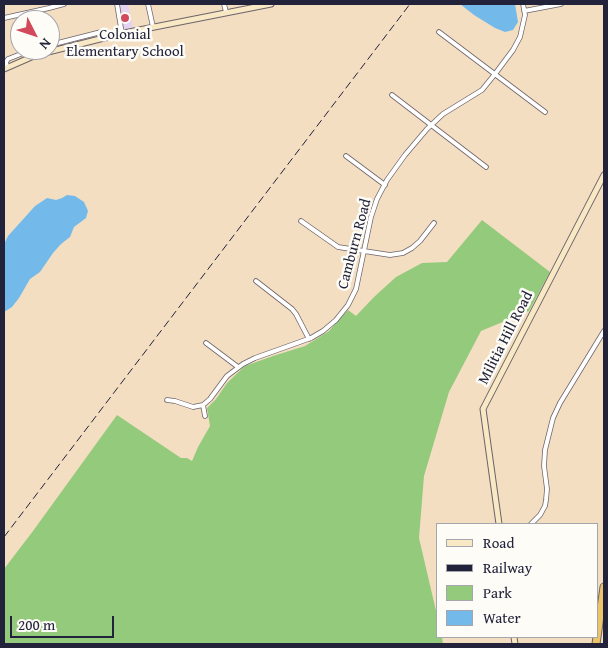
<!DOCTYPE html>
<html>
<head>
<meta charset="utf-8">
<style>
  body { margin:0 }
  #map { position:relative; width:608px; height:648px; overflow:hidden; background:#f4dec2; font-family:"Gentium Book Plus",serif }
  canvas { display:block }
  .frame { position:absolute; inset:0; border:5px solid #22223b; pointer-events:none }
  .legend { position:absolute; left:436px; top:523px; width:162px; height:115px; box-sizing:border-box; background:#fdfcf7; border:1px solid #a5a5ac; margin:0; padding:6px 9px; list-style:none; font-size:15px; color:#22223b }
  .legend li { display:flex; align-items:center; gap:10px; height:25px }
  .legend b { width:25px; border:1px solid #a5a5ac }
  .north { position:absolute; left:10px; top:10px; width:50px; height:50px; box-sizing:border-box; background:#fdfcf7; border:1px solid #a5a5ac; border-radius:50%; rotate:131deg; font-size:14px; font-weight:700; line-height:20px; text-align:center; color:#22223b }
  .north::after { content:''; display:block; margin:auto; width:18px; height:22px; background:#d1495b; clip-path:polygon(50% 0,100% 100%,50% 72%,0 100%) }
  .scale { position:absolute; left:10px; top:616px; width:104px; height:22px; box-sizing:border-box; border:2px solid #22223b; border-top:0; padding-left:6px; font-size:15px; line-height:18px; white-space:nowrap; color:#22223b; -webkit-text-stroke:4px #fdfcf7; paint-order:stroke }
</style>
</head>
<body>
<div id="map">
<canvas width="608" height="648"></canvas>
<div class="frame"></div>
<ul class="legend">
<li><b style="height:6px;background:#f8e8c3"></b>Road</li>
<li><b style="height:6px;background:#22223b"></b>Railway</li>
<li><b style="height:14px;background:#94ca7c"></b>Park</li>
<li><b style="height:14px;background:#73baea"></b>Water</li>
</ul>
<div class="north">N</div>
<div class="scale">200 m</div>
</div>
<script>
const ctx = document.querySelector('canvas').getContext('2d');
ctx.lineJoin = 'round';
function paint(path, color) {
  ctx.fillStyle = color;
  ctx.fill(path, 'evenodd');
}
function toPath(rows) {
  const path = new Path2D();
  for (const r of rows) {
    path.moveTo(r[0], r[1]);
    for (let i = 2; i < r.length; i += 2) path.lineTo(r[i], r[i + 1]);
  }
  return path;
}
function strokePath(path, color, width, dash) {
  ctx.strokeStyle = color;
  ctx.lineWidth = width;
  ctx.lineCap = dash ? 'butt' : 'round';
  ctx.setLineDash(dash || []);
  ctx.stroke(path);
}
function write(font, color, halo, rows, align = 'center') {
  ctx.font = font + ' "Gentium Book Plus",serif';
  ctx.lineWidth = 5;
  ctx.setLineDash([]);
  ctx.textBaseline = 'middle';
  ctx.strokeStyle = halo;
  ctx.fillStyle = color;
  for (const [text, x, y, turn = 0] of rows) {
    ctx.save();
    ctx.translate(x, y);
    ctx.rotate((+turn || 0) * Math.PI / 180);
    ctx.textAlign = isNaN(turn) ? turn : align;
    if (halo) ctx.strokeText(text, 0, 0);
    ctx.fillText(text, 0, 0);
    ctx.restore();
  }
}
const built = toPath([
  [117,4,128,4,134,32,122,34]
]);
const green = toPath([
  [482,220,550,272,529,311,481,331,449,392,424,476,419,538,437,615,437,637,442,637,443,644,4,644,4,569,33,531,117,415,181,458,187,458,192,461,198,447,210,426,207,408,216,399,227,383,245,366,273,356,305,346,329,331,348,310,356,316,374,297,396,277,422,263,447,262]
]);
const water = toPath([
  [460,4,515,4,518,22,513,30,505,32,495,28,474,15],
  [67,195,75,196,84,202,88,211,86,218,74,227,70,237,61,244,53,253,40,272,30,279,19,298,12,307,4,312,4,244,8,236,35,206,47,198,56,200,62,198]
]);
const street = toPath([
  [117,4,122,34],
  [148,4,153,27],
  [224,4,226,12],
  [524,11,561,4],
  [4,18,49,8,64,4],
  [439,32,545,112],
  [50,45,101,32,103,33,105,38],
  [7,67,6,62,8,59,31,50],
  [392,95,486,167],
  [346,156,385,185],
  [301,221,338,247,390,255,403,253,412,248,420,241,434,223],
  [256,281,292,309,296,314,309,339],
  [206,343,238,367],
  [167,400,175,401,193,407,203,405,210,399,227,376,243,364,255,358,311,338,323,331,336,320,348,305,356,289,371,217,377,199,387,180,405,155,427,129,443,114,482,90,495,74,513,50,520,37,525,15,523,4],
  [203,405,205,416],
  [531,524,540,515,545,506,546,500,547,489,544,466,545,450,553,418,560,403,604,331]
]);
const secondary = toPath([
  [4,69,36,55,124,33,271,4],
  [499,524,483,409,604,175],
  [514,637,515,644]
]);
const highway = toPath([
  [596,644,604,587]
]);
const rail = toPath([
  [4,537,410,4]
]);
const markers = [
  [125,18,5,"#d1495b"]
];
const poiNames = [
  ["Colonial",125,35],
  ["Elementary School",125,52]
];
const streetNames = [
  ["Camburn Road",355,244,-75],
  ["Militia Hill Road",506,338,-63]
];
paint(built, '#e5d3f0');
paint(green, '#94ca7c');
paint(water, '#73baea');
strokePath(street, '#6c646a', 5.5);
strokePath(secondary, '#6c646a', 7);
strokePath(highway, '#6c646a', 9);
strokePath(street, '#fff', 4);
strokePath(secondary, '#f8e8c3', 5);
strokePath(highway, '#edc569', 7);
strokePath(rail, '#22223b', 1, [8, 4]);
for (const [x, y, r, color] of markers) {
  const dot = new Path2D();
  dot.arc(x, y, r, 0, 2 * Math.PI);
  ctx.fillStyle = color;
  ctx.fill(dot);
  strokePath(dot, '#fdfcf7', 2);
}
write('15px', '#22223b', '#fdfcf7', poiNames);
write('15px', '#22223b', '#fdfcf7', streetNames);
</script>
</body>
</html>
